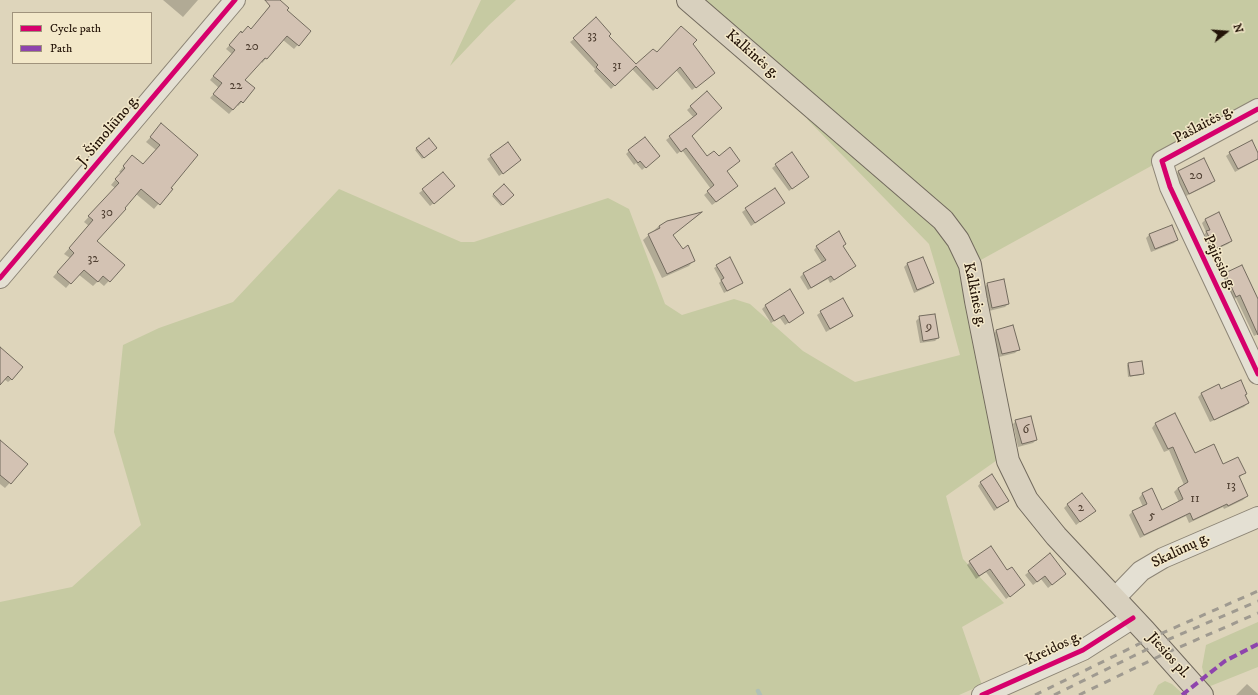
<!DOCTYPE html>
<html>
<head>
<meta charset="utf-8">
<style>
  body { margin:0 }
  #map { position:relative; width:1258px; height:695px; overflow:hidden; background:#ded5bb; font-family:"IM FELL DW Pica",serif }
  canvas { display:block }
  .legend { position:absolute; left:12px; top:12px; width:140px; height:52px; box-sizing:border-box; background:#f3e8c9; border:1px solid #a0937c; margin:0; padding:5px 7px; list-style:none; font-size:12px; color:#241408 }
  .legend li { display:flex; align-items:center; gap:8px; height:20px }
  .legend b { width:20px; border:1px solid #a0937c }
  .north { position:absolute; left:1206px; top:12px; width:40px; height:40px; -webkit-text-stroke:3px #f3e8c9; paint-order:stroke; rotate:73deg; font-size:11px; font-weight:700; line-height:16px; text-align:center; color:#241408 }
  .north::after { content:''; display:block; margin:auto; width:14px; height:18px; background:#241408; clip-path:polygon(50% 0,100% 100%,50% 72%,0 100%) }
</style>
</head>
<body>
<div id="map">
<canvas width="1258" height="695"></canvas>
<ul class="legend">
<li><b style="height:5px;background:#d6006c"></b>Cycle path</li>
<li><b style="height:5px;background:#8e44ad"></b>Path</li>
</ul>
<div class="north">N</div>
</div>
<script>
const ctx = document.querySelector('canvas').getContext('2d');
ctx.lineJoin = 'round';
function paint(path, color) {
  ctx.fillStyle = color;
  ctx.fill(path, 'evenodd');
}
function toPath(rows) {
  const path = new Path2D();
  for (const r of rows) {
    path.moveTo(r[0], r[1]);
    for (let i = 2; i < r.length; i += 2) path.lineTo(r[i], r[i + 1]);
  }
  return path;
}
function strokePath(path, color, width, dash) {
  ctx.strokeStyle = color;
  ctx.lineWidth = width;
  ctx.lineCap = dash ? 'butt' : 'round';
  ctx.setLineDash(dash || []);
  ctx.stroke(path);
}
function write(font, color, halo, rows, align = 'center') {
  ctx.font = font + ' "IM FELL DW Pica",serif';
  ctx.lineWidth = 3;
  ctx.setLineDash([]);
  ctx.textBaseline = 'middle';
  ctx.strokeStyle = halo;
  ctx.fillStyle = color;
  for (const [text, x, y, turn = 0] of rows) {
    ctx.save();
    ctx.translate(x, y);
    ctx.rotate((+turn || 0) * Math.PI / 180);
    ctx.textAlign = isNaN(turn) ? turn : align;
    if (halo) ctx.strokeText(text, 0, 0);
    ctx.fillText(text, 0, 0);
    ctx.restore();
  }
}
const green = toPath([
  [481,0,516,0,489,25,450,66],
  [704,0,1258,0,1258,107,979,261],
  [807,119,819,119,947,238,961,262,1000,458,946,496,963,559,1004,603,962,627,982,685,959,695,0,695,0,602,72,587,141,525,114,432,123,345,159,328,233,302,339,189,461,242,474,242,608,198,629,209,665,304,682,315,734,299,750,304,803,351,855,382,960,355,938,274,929,244],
  [1258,622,1258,667,1208,687,1206,683,1202,667,1206,645],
  [1165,681,1172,684,1184,695,1153,695,1158,685]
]);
const shadow = toPath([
  [163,0,198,0,183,17],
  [274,0,278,0,286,10,310,31,294,49,283,40,262,63,261,61,244,80,242,102,238,106,237,105,229,114,210,98,219,88,210,80,232,54,226,49,237,37,251,30],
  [608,36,636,66,657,54,711,76,692,90,676,70,653,91,632,69,611,89,594,71,595,69,570,42,574,39],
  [707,92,690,136,707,157,726,171,734,189,712,205,704,195,711,189,682,150,677,154,666,140,694,118,687,110],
  [162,125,169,188,171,189,154,209,136,194,96,241,124,265,104,286,98,281,93,286,78,274,66,288,53,277,70,258,64,254,89,226,84,222,115,188,111,185,121,173,119,172,127,162,143,165,156,150,146,142],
  [429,139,435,149,422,159,415,150],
  [508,144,516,164,499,176,487,159],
  [629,151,655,159,642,170,636,163,634,165,626,154],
  [1230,153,1258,155,1258,159,1235,172,1226,156],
  [776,165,808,177,789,191,772,168],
  [1178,172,1214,180,1211,184,1186,196,1175,175],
  [504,185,513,195,501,206,492,196],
  [451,189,430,206,419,193,423,190],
  [775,190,784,203,751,226,742,212],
  [1218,214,1231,241,1228,244,1211,252,1204,235,1206,232,1202,223,1205,220],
  [699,215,672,235,682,250,694,260,689,266,662,278,643,240,659,226,668,222],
  [1172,226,1177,240,1174,243,1151,252,1146,238,1149,235],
  [817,246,842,247,855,266,851,269,830,283,828,279,808,290,800,277,803,274,822,263,814,250],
  [730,258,742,282,739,285,724,293,719,283,721,281,714,268],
  [923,258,933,283,930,286,914,293,904,267,907,264],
  [1241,266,1258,302,1258,334,1254,336,1236,298,1233,300,1222,277,1225,274],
  [987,284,1008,304,1005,307,989,311,984,288],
  [765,306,803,313,785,325,780,318,771,323,762,309],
  [821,312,852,316,848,319,826,332,817,315],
  [920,317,938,338,935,341,920,343,916,321],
  [996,331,1019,349,1015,353,999,357,993,334],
  [0,348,12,379,8,382,4,379,0,383],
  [1141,362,1143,373,1141,375,1128,377,1127,365,1128,364],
  [1221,391,1244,395,1248,403,1244,407,1210,422,1198,397,1201,394],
  [1175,414,1194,454,1244,473,1239,478,1247,496,1243,500,1224,509,1223,507,1189,523,1186,516,1140,538,1129,515,1133,511,1143,507,1139,498,1142,494,1151,490,1161,511,1179,502,1174,492,1178,488,1184,485,1169,450,1164,452,1152,428,1155,424],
  [1016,421,1036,440,1033,443,1018,447,1013,424],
  [0,441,27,464,5,488,0,484],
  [981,482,1008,501,994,511,978,486],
  [1068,504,1094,511,1076,525,1064,508],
  [1050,555,1062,577,1048,588,1041,579,1033,585,1025,575],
  [970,562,1007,572,1024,585,1006,599,986,572,976,579,967,565],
  [1247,684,1258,694,1258,695,1236,695]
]);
const stream = toPath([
  [758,691,760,695]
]);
const building = toPath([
  [265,0,280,0,289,8,287,10,311,31,299,46,287,36,267,59,265,58,245,80,255,88,243,103,241,101,233,110,213,94,222,83,213,76,235,50,229,45,241,31,242,33,248,26,251,29,270,6,265,0],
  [596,17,611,34,609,36,636,64,653,49,657,52,681,26,697,40,693,44,715,73,696,88,680,67,657,89,636,66,615,86,596,67,598,65,573,38,596,17],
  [707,91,722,108,692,136,707,156,714,151,719,156,730,147,740,161,727,171,738,186,716,202,707,191,714,185,686,148,681,152,669,136,697,114,690,106,707,91],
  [161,123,198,155,171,188,173,189,160,205,141,189,125,208,126,209,97,241,125,265,110,282,103,276,98,282,84,270,71,284,57,272,74,253,69,248,93,220,88,216,119,183,115,179,125,168,123,166,132,155,143,164,160,145,150,137,161,123],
  [645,137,660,156,646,168,640,161,638,163,628,150,645,137],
  [429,138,437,148,424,158,416,148,429,138],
  [1252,140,1258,153,1258,159,1238,169,1229,152,1252,140],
  [508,142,521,160,503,174,490,155,508,142],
  [792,152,809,177,792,189,775,164,792,152],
  [1204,158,1215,181,1189,194,1178,171,1204,158],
  [443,172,455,186,434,204,422,189,443,172],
  [504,184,514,195,503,205,493,194,504,184],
  [775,188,785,203,755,223,745,208,775,188],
  [702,212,673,235,683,249,688,245,695,261,667,274,648,234,660,228,659,226,667,221,702,212],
  [1219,212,1232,241,1215,249,1206,231,1210,230,1205,219,1219,212],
  [1172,225,1178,240,1155,249,1149,234,1172,225],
  [839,231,846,244,843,246,856,266,834,280,831,276,811,288,803,273,826,260,816,246,839,231],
  [730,257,743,283,727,291,721,280,724,278,716,265,730,257],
  [923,257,934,283,917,290,907,263,923,257],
  [1242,265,1258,299,1258,335,1240,295,1236,297,1225,273,1242,265],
  [1004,279,1009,304,992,308,987,283,1004,279],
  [790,289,804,313,789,323,784,315,774,321,765,305,790,289],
  [843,298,853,316,830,329,820,311,843,298],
  [935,314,939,338,923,341,919,316,935,314],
  [1013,325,1020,350,1002,354,996,330,1013,325],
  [0,347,23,367,12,380,8,376,0,385,0,347],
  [1142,361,1144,374,1130,376,1128,363,1142,361],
  [1241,380,1247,394,1245,395,1249,403,1214,420,1201,393,1219,384,1221,389,1241,380],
  [1175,413,1195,453,1214,444,1223,464,1238,457,1246,473,1239,476,1248,496,1228,506,1227,504,1193,520,1190,513,1144,535,1132,511,1147,504,1142,493,1152,488,1162,510,1183,499,1178,488,1188,482,1173,447,1168,449,1155,423,1175,413],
  [1031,416,1037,440,1022,444,1015,420,1031,416],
  [0,440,28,464,11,484,0,475,0,440],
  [992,474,1009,501,997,508,980,482,992,474],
  [1082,493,1096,511,1080,522,1067,504,1082,493],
  [991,546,1007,570,1012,567,1025,585,1010,597,990,569,979,576,969,561,991,546],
  [1050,553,1066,574,1052,585,1045,576,1037,582,1028,571,1050,553]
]);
const minor = toPath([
  [1258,109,1162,161,1170,187,1258,374],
  [0,278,235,0],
  [1114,599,1141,571,1163,558,1258,517],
  [982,695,1083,650,1133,618]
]);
const major = toPath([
  [688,0,943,220,958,240,970,265,976,301,1008,461,1027,500,1056,536,1145,631,1202,695]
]);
const rail = toPath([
  [1035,695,1151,638,1258,591],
  [1054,695,1158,644,1258,601],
  [1079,695,1166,653,1258,613]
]);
const quiet = toPath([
  [1182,695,1225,661,1258,644]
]);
const cycleway = toPath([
  [1258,109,1162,161,1170,187,1258,374],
  [0,278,235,0],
  [982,695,1083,650,1133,618]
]);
const numberNames = [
  ["33",592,36],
  ["20",252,47],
  ["31",617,66],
  ["22",236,86],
  ["20",1196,176],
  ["30",107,213],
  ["32",93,259],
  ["9",929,327],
  ["6",1026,430],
  ["13",1231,486],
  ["11",1195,499],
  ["2",1081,508],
  ["5",1152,516]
];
const streetNames = [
  ["Kalkinės g.",752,55,41],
  ["Pašlaitės g.",1204,125,-28],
  ["J. Šimoliūno g.",109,131,-50],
  ["Pajiesio g.",1219,263,65],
  ["Kalkinės g.",974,295,78],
  ["Skalūnų g.",1181,551,-26],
  ["Kreidos g.",1054,649,-26],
  ["Jiesios pl.",1168,656,48]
];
paint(green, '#c6caa2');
paint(shadow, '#0003');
strokePath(stream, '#b0c1b6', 4.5);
paint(building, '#d3c2b3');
strokePath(building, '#736b5e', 1);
strokePath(minor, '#8d8576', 22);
strokePath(major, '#736b5e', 24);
strokePath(minor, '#e4e0d3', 20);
strokePath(major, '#d8d0be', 22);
strokePath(rail, '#9f9a90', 3, [7, 7]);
strokePath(quiet, '#8e44ad', 4, [8, 4]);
strokePath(cycleway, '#d6006c', 5);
write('13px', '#504033', null, numberNames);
write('15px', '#241408', '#f3e8c9', streetNames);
</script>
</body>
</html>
